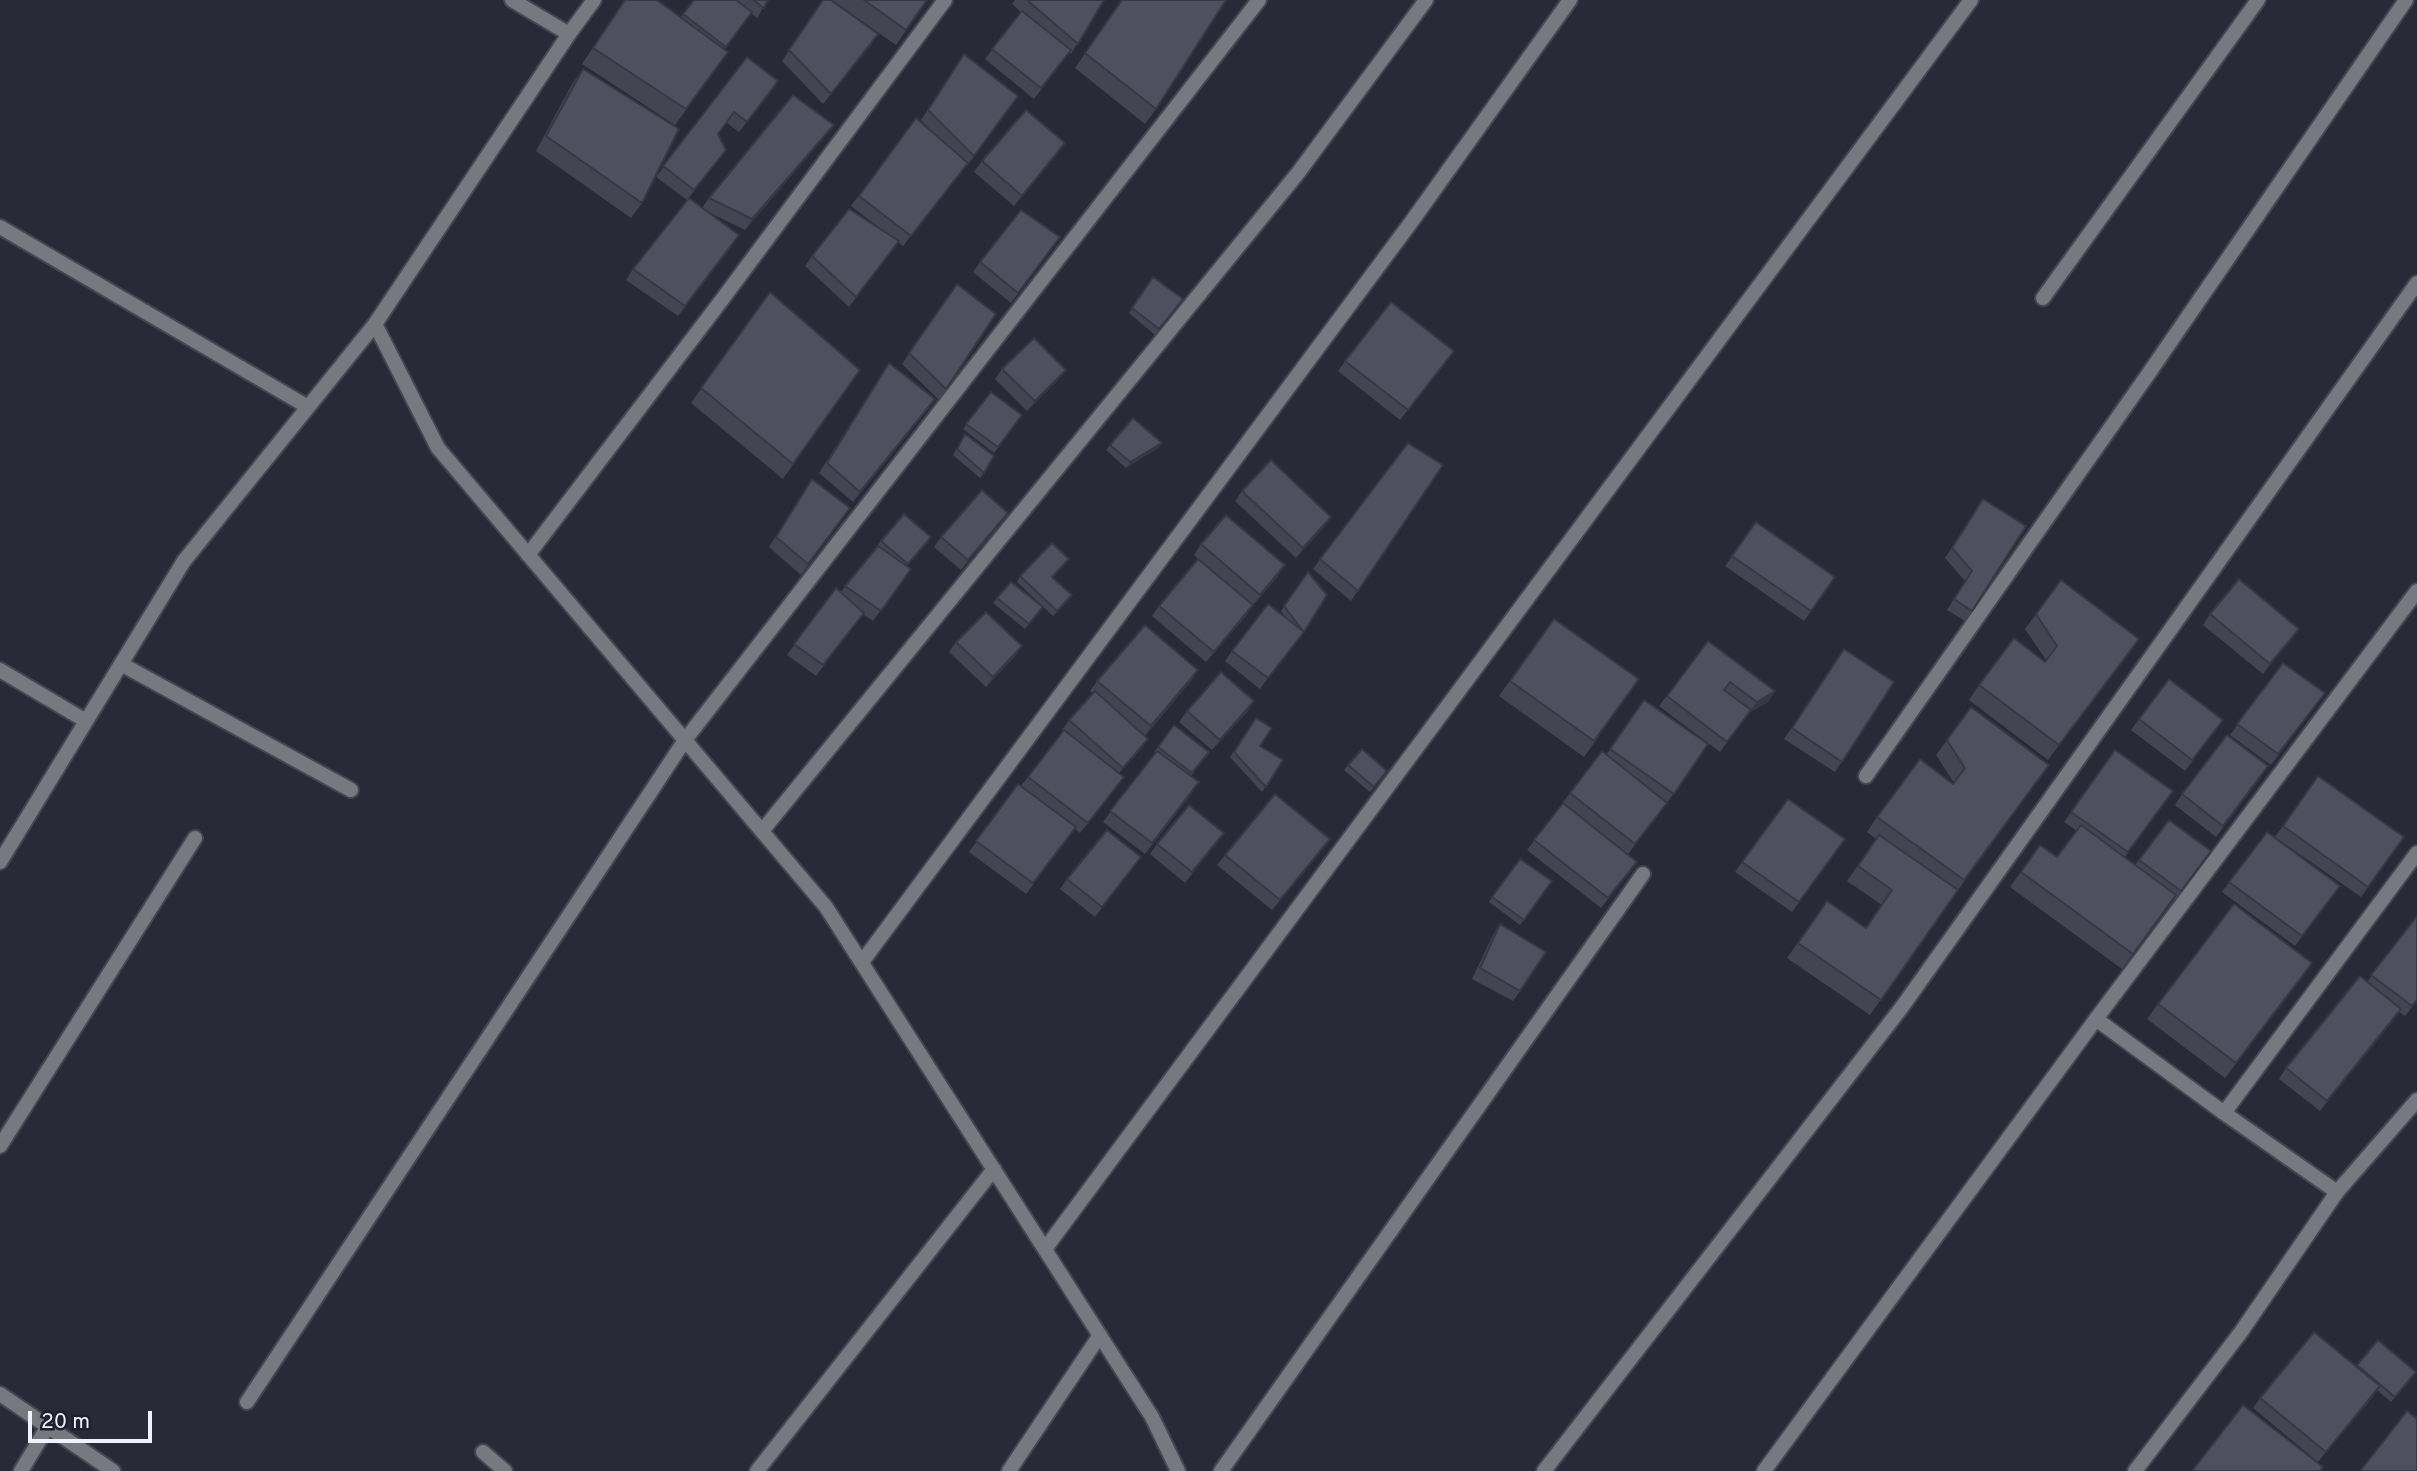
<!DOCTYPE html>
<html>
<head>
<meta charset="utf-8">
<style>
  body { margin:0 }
  #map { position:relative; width:2417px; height:1471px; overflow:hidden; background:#282a38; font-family:Overpass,sans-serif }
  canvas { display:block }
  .scale { position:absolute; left:28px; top:1411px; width:124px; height:32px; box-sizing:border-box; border:4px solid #eff1fb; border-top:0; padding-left:9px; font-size:21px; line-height:24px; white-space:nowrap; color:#eff1fb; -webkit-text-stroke:5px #1e202e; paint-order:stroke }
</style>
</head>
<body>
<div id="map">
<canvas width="2417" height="1471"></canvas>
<div class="scale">20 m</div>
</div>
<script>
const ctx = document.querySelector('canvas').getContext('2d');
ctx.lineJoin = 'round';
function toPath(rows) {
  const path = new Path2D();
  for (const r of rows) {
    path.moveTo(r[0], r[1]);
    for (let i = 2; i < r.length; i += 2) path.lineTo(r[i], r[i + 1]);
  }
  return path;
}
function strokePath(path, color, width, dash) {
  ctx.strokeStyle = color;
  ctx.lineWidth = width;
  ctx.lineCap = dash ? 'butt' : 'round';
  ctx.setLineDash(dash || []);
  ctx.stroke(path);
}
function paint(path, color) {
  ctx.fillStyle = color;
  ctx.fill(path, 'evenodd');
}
const service = toPath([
  [121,664,351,790]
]);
const minor = toPath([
  [512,0,569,34],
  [0,227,308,407],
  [2043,298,2258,0],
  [375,324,438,448,826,907,1152,1417,1178,1471],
  [528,555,721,301,945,0],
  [0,670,86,721],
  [1866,776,2149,373,2406,0],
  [762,831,1298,173,1426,0],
  [0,862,184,561,375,324,569,34,594,0],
  [862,962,1412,221,1570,0],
  [2096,1019,2224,1113],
  [0,1146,195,838],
  [2337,1192,2417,1100],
  [1045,1249,1971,0],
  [0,1394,113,1471],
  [247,1402,685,740,1259,0],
  [483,1452,505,1471],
  [21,1471,48,1426],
  [757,1471,994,1169],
  [1009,1471,1100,1335],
  [1221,1471,1643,874],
  [1544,1471,1902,1007,2417,283],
  [1764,1471,2096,1019,2417,591],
  [2135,1471,2241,1332,2337,1192,2224,1113,2417,853]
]);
const wall = toPath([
  [625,0,681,17,694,0,768,0,757,18,751,13,724,49,718,67,675,125,582,64],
  [823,0,871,45,823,104,782,61],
  [832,0,927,0,896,45],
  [1015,0,1104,0,1071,54,1069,53,1034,99,985,59,1021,12,1012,4],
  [1122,0,1156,109,1145,124,1075,68],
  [747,57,771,92,739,132,727,123,718,134,726,150,687,200,656,177],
  [957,65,1018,96,967,166,966,165,903,246,898,242,849,307,805,266,812,256,885,232,851,206,916,118,935,134,921,120],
  [583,69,642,203,631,218,536,151,572,84],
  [834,125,826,135,745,230,704,210,732,246,678,316,626,280,633,269,702,208,709,198],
  [1065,143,1058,153,1014,206,974,172,982,161],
  [1053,247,1011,303,973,272,980,262],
  [1153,277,1183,299,1155,335,1129,313],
  [957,284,996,314,939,400,902,364],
  [770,292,860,370,783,479,691,403],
  [1345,361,1447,361,1400,420,1338,371],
  [889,363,928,409,853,502,819,473],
  [1002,369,1066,370,1058,380,1027,411,995,379],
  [991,392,1022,415,994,453,963,429],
  [965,434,984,473,980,478,953,455],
  [1162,443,1158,448,1126,468,1106,450,1110,445],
  [1443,465,1351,601,1313,569,1320,559],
  [812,479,850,508,801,575,769,547],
  [1242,491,1324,527,1296,558,1235,501],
  [1983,499,1972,611,1965,621,1947,610,1965,581,1945,558],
  [1756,522,1835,577,1804,621,1725,566],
  [1001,523,961,570,934,547,941,537],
  [881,541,928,542,907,566,911,569,873,621,863,614,816,676,787,655,836,588,841,592],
  [1201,544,1278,576,1253,605,1246,616,1206,662,1152,616,1159,606,1220,577,1194,555],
  [1069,559,1052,578,1068,601,1053,616,1017,582,1020,576],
  [1308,572,1327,595,1260,689,1225,661,1232,651,1286,618,1281,611],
  [997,598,1043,607,1025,629,993,603],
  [2036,614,2139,639,2048,760,1969,700,1979,685,2045,662,2046,660,2025,629],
  [2210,614,2299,629,2263,674,2203,625],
  [1554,619,1639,679,1584,757,1499,696],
  [1708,641,1775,691,1768,702,1750,712,1720,752,1659,706],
  [956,642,1015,656,986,687,949,652],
  [1844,649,1894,682,1835,772,1784,739],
  [2283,663,2325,693,2271,765,2230,735],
  [1198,670,1191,681,1145,736,1148,739,1141,749,1119,773,1117,787,1080,833,1075,829,1026,894,969,852,1018,784,1021,786,1064,731,1062,730,1069,720,1093,693,1090,691,1097,681],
  [2169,679,2223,720,2185,771,2131,730],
  [1644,700,1708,744,1660,813,1628,854,1637,862,1601,908,1527,850,1570,793,1606,755],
  [1254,701,1247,712,1212,750,1179,722,1187,711],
  [1256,718,1260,746,1283,760,1262,792,1230,757],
  [1174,725,1209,752,1191,776,1192,793,1145,854,1103,822,1155,753,1154,752],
  [1947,740,2049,765,1958,890,1870,1015,1787,958,1827,901,1866,928,1882,905,1847,881,1876,839,1867,832,1877,817,1953,784,1954,783,1936,755],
  [2115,750,2173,791,2125,857,2135,865,2169,820,2211,851,2174,902,2172,900,2122,969,2010,887,2040,845,2057,857,2077,831,2064,822],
  [1348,765,1387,771,1370,792,1344,770],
  [2318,776,2404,837,2361,897,2275,837],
  [2261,777,2216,837,2175,805,2182,794],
  [1788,799,1845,839,1792,912,1735,872],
  [2267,832,2340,886,2295,946,2222,892],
  [1216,843,1185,883,1150,854,1157,844],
  [1323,849,1272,910,1217,865,1225,855],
  [1141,857,1095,917,1060,889,1067,879],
  [1520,859,1552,881,1520,925,1489,902],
  [2417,916,2417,1001,2405,1016,2399,1012,2320,1111,2279,1079,2286,1068,2367,982],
  [1500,924,1520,991,1513,1001,1472,979,1493,935],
  [2302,978,2225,1078,2147,1019,2158,1004],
  [2378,1340,2412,1378,2391,1402,2377,1390,2318,1462,2253,1408,2260,1398,2356,1367]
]);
const shadedWall = toPath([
  [878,34,871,45,823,104,831,94],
  [834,125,826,135,745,230,752,219],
  [1065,143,1058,153,1014,206,1022,196],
  [1066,370,1058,380,1027,411,1035,401],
  [935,399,928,409,853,502,860,492],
  [1162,443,1158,448,1126,468,1130,462],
  [1008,513,1001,523,961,570,968,560],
  [1331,517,1324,527,1296,558,1303,548],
  [1285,565,1278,576,1252,605,1260,595],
  [1253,605,1246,616,1206,662,1214,652],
  [2299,629,2292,639,2263,674,2270,664],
  [2139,639,2129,654,2048,760,2059,745],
  [1022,646,1015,656,986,687,993,677],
  [1198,670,1191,681,1144,736,1151,726],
  [1775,691,1768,702,1750,712,1720,752,1757,702],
  [1254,701,1247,712,1212,750,1220,740],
  [1148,739,1141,749,1115,778,1123,768],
  [1330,839,1323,849,1272,910,1280,900],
  [2312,963,2302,978,2225,1078,2236,1063],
  [2401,1009,2394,1020,2320,1111,2327,1101],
  [2380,1386,2373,1397,2318,1462,2326,1452]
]);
const building = toPath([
  [625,0,657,0,728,52,686,109,593,48,625,0],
  [694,0,736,0,752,12,726,47,683,14,694,0],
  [753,0,768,0,764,8,753,0],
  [823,0,831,0,878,34,831,94,789,50,823,0],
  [864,0,927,0,906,30,864,0],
  [1027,0,1104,0,1078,44,1027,0],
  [1122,0,1226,0,1156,109,1085,53,1122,0],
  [1022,11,1071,50,1041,88,992,49,1022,11],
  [964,54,1018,96,974,156,928,110,964,54],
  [747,57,778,81,747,122,734,112,718,134,726,150,694,190,663,166,747,57],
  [583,69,679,129,642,203,546,136,583,69],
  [793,95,834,125,752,219,709,198,793,95],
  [1026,110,1065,143,1022,196,982,161,1026,110],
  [916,118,968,163,911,236,859,196,916,118],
  [689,198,739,235,685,306,633,269,689,198],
  [849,209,899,241,856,297,812,256,849,209],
  [1021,210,1060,237,1018,293,980,262,1021,210],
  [1153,277,1183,299,1159,329,1132,308,1153,277],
  [957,284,996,314,946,389,909,353,957,284],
  [770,292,860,370,793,464,701,388,770,292],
  [1391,302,1454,351,1408,410,1345,361,1391,302],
  [1034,338,1066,370,1035,401,1002,369,1034,338],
  [889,363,935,399,860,492,827,463,889,363],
  [991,392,1022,415,998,447,966,424,991,392],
  [1133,418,1162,443,1130,462,1110,445,1133,418],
  [965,434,994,456,984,473,957,449,965,434],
  [1408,443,1443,465,1358,591,1320,559,1408,443],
  [1271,460,1331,517,1303,548,1242,491,1271,460],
  [812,479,850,508,808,564,776,537,812,479],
  [982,490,1008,513,968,560,941,537,982,490],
  [1983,499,2026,526,1972,611,1954,599,1972,571,1952,548,1983,499],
  [904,514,931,537,908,564,881,541,904,514],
  [1226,515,1285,565,1260,595,1201,544,1226,515],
  [1756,522,1835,577,1811,611,1732,556,1756,522],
  [1052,543,1069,559,1052,577,1072,595,1057,611,1020,576,1052,543],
  [878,546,911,569,881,611,845,586,878,546],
  [1198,559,1253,605,1214,652,1159,606,1198,559],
  [1308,572,1327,595,1304,632,1284,606,1308,572],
  [2239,579,2299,629,2270,664,2210,614,2239,579],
  [2061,580,2139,639,2059,745,1979,685,2014,638,2045,662,2057,646,2036,614,2061,580],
  [1011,582,1043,607,1029,624,997,598,1011,582],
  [836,588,864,613,823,665,794,644,836,588],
  [1268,604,1304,632,1268,678,1232,651,1268,604],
  [986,612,1022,646,993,677,956,642,986,612],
  [1554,619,1639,679,1594,741,1510,681,1554,619],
  [1145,625,1198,670,1151,726,1097,681,1145,625],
  [1708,641,1775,691,1757,702,1730,682,1724,690,1751,710,1727,742,1667,696,1708,641],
  [1844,649,1894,682,1842,762,1792,728,1844,649],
  [2283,663,2325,693,2278,754,2237,724,2283,663],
  [1221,672,1254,701,1220,740,1187,711,1221,672],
  [2169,679,2223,720,2192,760,2139,719,2169,679],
  [1095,691,1148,739,1123,768,1069,720,1095,691],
  [1644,700,1708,744,1674,794,1610,749,1644,700],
  [1971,707,2049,765,1964,880,1877,817,1920,759,1953,784,1965,768,1947,740,1971,707],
  [1256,718,1272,728,1260,746,1283,760,1266,787,1234,752,1256,718],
  [1174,725,1209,752,1192,773,1158,747,1174,725],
  [1064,730,1124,777,1088,823,1028,777,1064,730],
  [2227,735,2268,766,2223,826,2182,794,2227,735],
  [1362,749,1387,771,1374,787,1348,765,1362,749],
  [2115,750,2173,791,2128,852,2071,812,2115,750],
  [1157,751,1199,782,1152,843,1110,811,1157,751],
  [1602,751,1667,803,1635,844,1570,793,1602,751],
  [2318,776,2404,837,2368,887,2283,826,2318,776],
  [1018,784,1076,827,1033,883,976,841,1018,784],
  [1275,794,1330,839,1280,900,1225,855,1275,794],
  [1788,799,1845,839,1799,902,1742,862,1788,799],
  [1563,803,1637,862,1608,898,1534,840,1563,803],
  [1189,805,1224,833,1192,872,1157,844,1189,805],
  [2169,820,2211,851,2181,891,2139,860,2169,820],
  [2081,825,2176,895,2133,954,2021,872,2040,845,2057,857,2081,825],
  [1107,830,1141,857,1102,907,1067,879,1107,830],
  [2267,832,2340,886,2302,936,2229,882,2267,832],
  [1879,835,1958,890,1881,1000,1798,943,1827,901,1866,928,1892,890,1858,866,1879,835],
  [1520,859,1552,881,1524,920,1492,897,1520,859],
  [2234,904,2312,963,2236,1063,2158,1004,2234,904],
  [2417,916,2417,1000,2412,1006,2371,975,2417,916],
  [1500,924,1546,952,1520,991,1480,968,1500,924],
  [2360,976,2401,1009,2327,1101,2286,1068,2360,976],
  [2314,1332,2380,1386,2326,1452,2260,1398,2314,1332],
  [2378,1340,2416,1372,2395,1397,2357,1365,2378,1340],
  [2243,1405,2323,1467,2320,1471,2192,1471,2243,1405],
  [2407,1411,2417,1419,2417,1471,2363,1471,2361,1470,2407,1411]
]);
strokePath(service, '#444653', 18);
strokePath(minor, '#444653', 18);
strokePath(service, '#777880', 14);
strokePath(minor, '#777880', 14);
paint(wall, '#434553');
paint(shadedWall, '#373843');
paint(building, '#4e5060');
strokePath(building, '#373843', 2);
</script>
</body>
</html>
